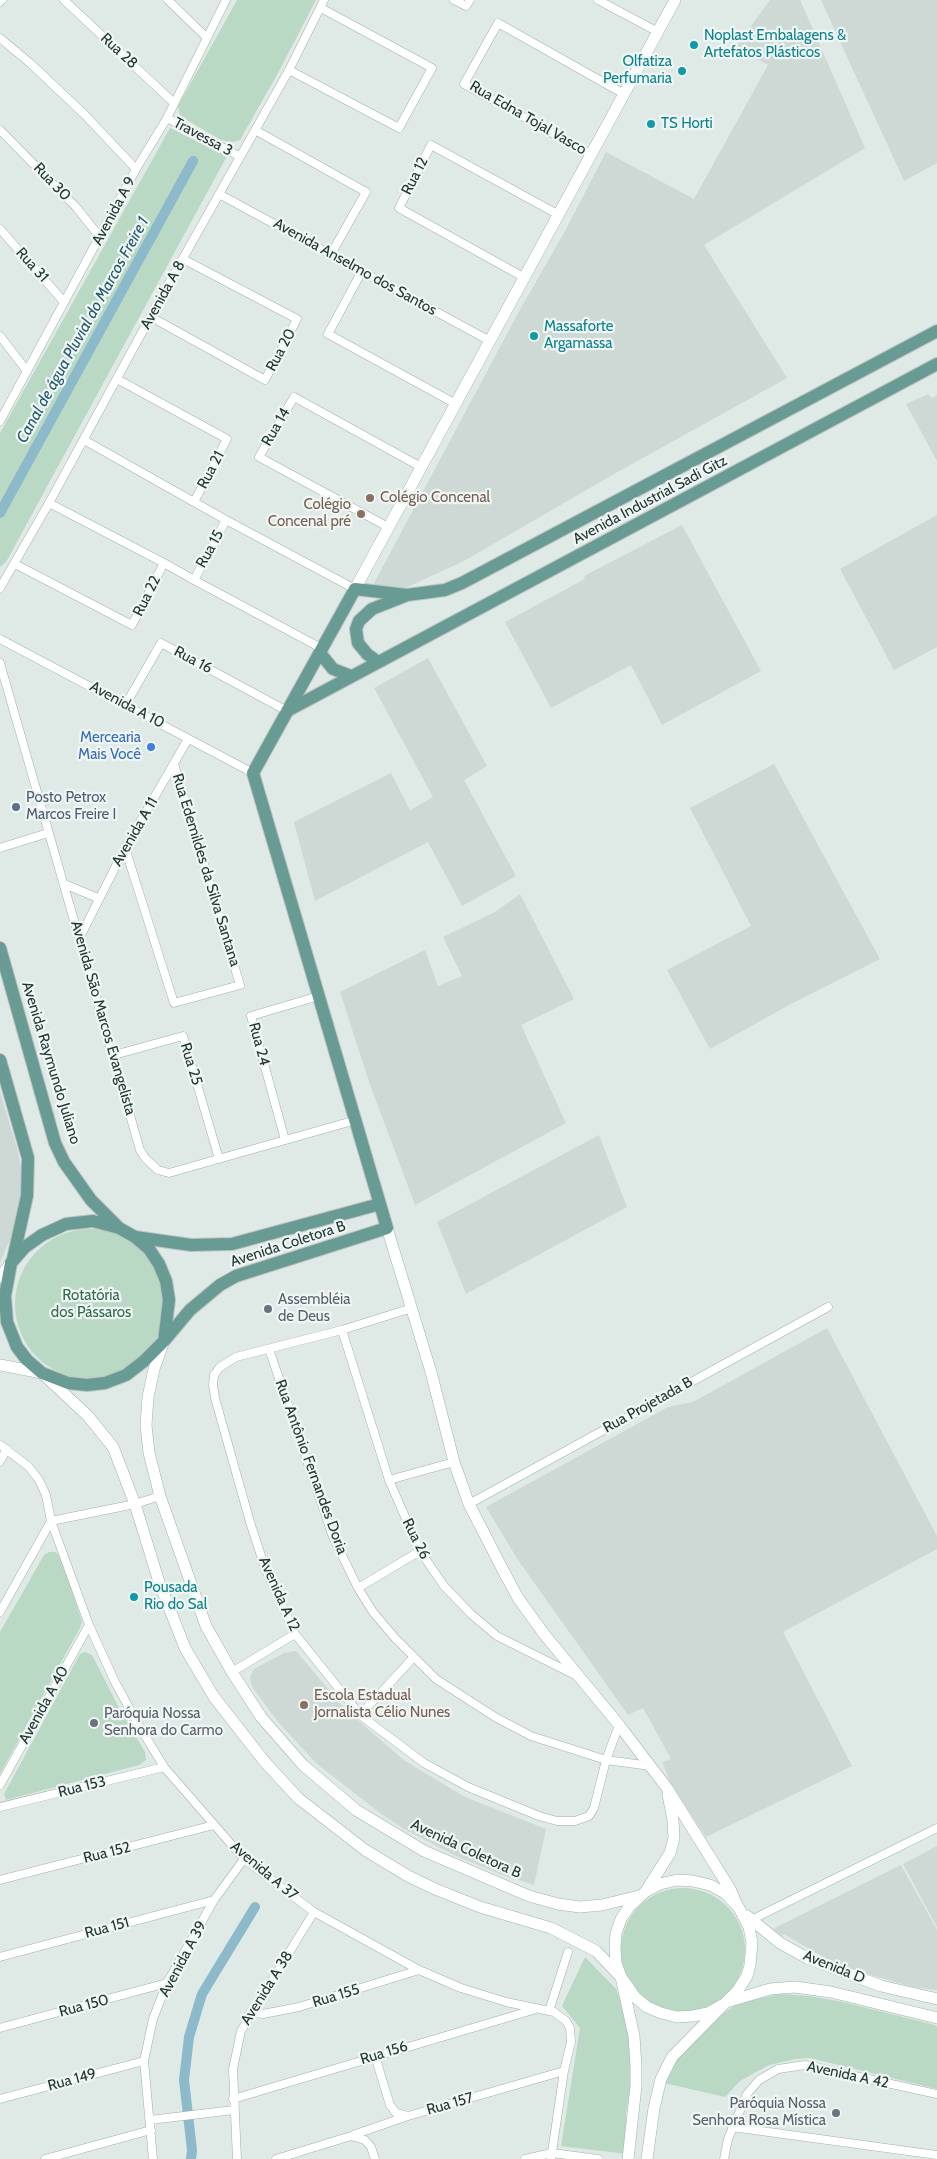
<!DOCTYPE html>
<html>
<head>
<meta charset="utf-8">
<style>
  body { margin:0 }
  canvas { display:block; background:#dfe9e6 }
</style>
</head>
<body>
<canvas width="937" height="2159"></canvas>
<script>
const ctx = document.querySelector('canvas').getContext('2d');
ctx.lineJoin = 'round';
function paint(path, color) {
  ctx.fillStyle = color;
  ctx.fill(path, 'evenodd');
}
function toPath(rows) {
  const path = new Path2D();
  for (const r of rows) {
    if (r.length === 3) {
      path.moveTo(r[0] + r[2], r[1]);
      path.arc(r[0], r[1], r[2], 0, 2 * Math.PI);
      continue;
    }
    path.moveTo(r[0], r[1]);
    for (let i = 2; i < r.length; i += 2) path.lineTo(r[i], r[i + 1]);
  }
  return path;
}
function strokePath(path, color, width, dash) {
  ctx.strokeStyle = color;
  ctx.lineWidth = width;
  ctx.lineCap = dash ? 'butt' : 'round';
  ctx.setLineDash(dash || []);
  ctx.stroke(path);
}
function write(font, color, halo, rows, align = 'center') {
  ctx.font = font + ' Cabin,sans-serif';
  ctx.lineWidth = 4.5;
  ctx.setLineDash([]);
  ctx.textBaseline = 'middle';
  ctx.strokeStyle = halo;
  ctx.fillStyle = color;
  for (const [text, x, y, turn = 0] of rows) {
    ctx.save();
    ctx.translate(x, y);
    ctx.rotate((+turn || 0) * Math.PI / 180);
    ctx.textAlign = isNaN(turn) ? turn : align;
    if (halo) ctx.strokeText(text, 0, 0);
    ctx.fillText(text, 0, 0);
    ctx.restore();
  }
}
const built = toPath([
  [770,0,800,0,865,148,704,245,787,378,614,474,464,561,401,590,373,585,518,313,565,231,606,152,694,199,768,65,735,48],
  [821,0,937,0,937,163,904,181],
  [928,394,932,398,937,395,937,461,906,404],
  [937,515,937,647,894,670,840,569],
  [682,525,761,671,662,725,631,665,551,708,505,622,585,579,584,576],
  [428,658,487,766,464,780,516,876,462,906,428,842,315,901,294,822,391,773,410,810,433,797,374,688],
  [774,764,880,959,791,1004,710,1049,667,970,751,926,690,808],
  [520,894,574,999,521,1025,566,1123,415,1205,369,1082,340,992,425,950,438,986,462,976,443,937,495,912],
  [0,1092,17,1148,22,1173,22,1198,15,1227,0,1263],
  [599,1135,627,1207,466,1294,437,1222],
  [827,1328,937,1536,937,1549,783,1632,852,1766,706,1837,671,1784,662,1762,671,1759,643,1708,628,1715,518,1560,486,1507,668,1407,693,1402],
  [296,1651,348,1712,405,1761,465,1797,546,1829,534,1885,502,1875,454,1855,404,1829,380,1813,317,1764,278,1722,253,1688,251,1683,250,1677,254,1669,284,1653],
  [937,1846,937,1927,903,1864],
  [901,1865,937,1930,937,1990,912,1987,837,1965,784,1934,782,1936,773,1929]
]);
const green = toPath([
  [237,0,316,0,278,73,240,140,233,142,221,140,180,116,178,106],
  [170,128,227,156,6,562,0,567,0,433],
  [90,1304,75],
  [49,1552,55,1552,61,1556,82,1622,80,1628,0,1774,0,1632,44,1555],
  [85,1652,92,1655,118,1706,145,1752,146,1760,139,1765,6,1800,4,1794,80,1654],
  [683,1950,62],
  [585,1957,616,1989,630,2025,631,2084,626,2113,626,2154,561,2146,580,2028,562,2006],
  [780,1994,809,1996,843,2002,935,2025,937,2027,937,2089,810,2058,795,2059,769,2065,740,2081,725,2097,664,2083,679,2056,716,2019,738,2003]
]);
const canal = toPath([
  [0,513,193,161],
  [191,2159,192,2150,184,2080,189,2037,202,1994,255,1907]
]);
const street = toPath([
  [64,0,174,103],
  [168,0,207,38],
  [454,0,466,6,470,0],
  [598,0,658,32],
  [0,2,2,0],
  [0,38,30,63,85,115,136,169],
  [289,70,399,128,432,68,321,8],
  [167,118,239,156],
  [0,130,76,207,100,237],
  [255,130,366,192,331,254],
  [592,155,464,84,498,23,624,94],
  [219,194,490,341],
  [0,229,64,302],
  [362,271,328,334,456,404],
  [525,278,399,208,431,145,559,215],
  [151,317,265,380,297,319,183,259],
  [0,336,27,371],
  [0,421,136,169,167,118,226,0],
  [84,440,194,502,227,439,117,379],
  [194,502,226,520],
  [388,527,259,457,294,397,421,467],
  [164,563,194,580],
  [15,564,132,625,164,563,49,503],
  [0,588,49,503,164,292,289,70,324,0],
  [0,639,253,773],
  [321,648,194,580,226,520,355,589],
  [0,663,140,1150,146,1159,158,1170,169,1173,356,1120],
  [126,704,161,643,287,711],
  [0,848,48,833],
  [125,848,174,1003,240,985,174,764],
  [64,884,98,898],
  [80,937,125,848,188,739],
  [114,1055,183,1036,219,1159],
  [285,1140,251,1016,319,996],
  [412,1308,342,1330,236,1357,220,1367,214,1375,213,1385,215,1398,250,1522,265,1568,295,1634,360,1715,424,1763,468,1787,539,1816,557,1821,575,1821,589,1816,594,1808,606,1760,619,1725],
  [342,1330,389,1480,420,1551,444,1586,471,1614,497,1636,575,1675],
  [269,1349,333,1537,358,1588,373,1612,395,1638,436,1679,495,1717,531,1736,606,1760,651,1766],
  [0,1445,28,1466,39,1480,46,1495,51,1521,89,1625,115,1682,138,1724,164,1767,244,1859,314,1912,419,1970,461,1988,506,2002,554,2012,566,2021,570,2028,571,2042,564,2071,551,2159],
  [0,1461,7,1449],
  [389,1480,454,1462],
  [469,1504,828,1307],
  [358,1588,420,1551],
  [0,1612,51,1521,135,1504,160,1496],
  [232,1672,295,1634],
  [360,1715,414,1657],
  [0,1785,89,1625],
  [0,1807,164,1767],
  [0,1880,214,1825],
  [751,1920,937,1828],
  [0,1957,214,1900],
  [251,2011,263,2014,299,2007,419,1970],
  [549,2011,568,1952],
  [0,2028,167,1983],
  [375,2056,390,2105,396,2113,408,2116,564,2071],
  [0,2099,144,2061],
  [233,2099,533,2010],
  [150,2120,234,2110],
  [732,2127,937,2155],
  [353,2135,408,2116],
  [45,2159,151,2130],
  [153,2159,144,2061,153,2019,167,1983,214,1900,244,1859],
  [237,2159,233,2069,241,2031,314,1912],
  [276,2159,351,2136,365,2140,371,2147,375,2159],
  [525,2159,552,2153,598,2159],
  [724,2159,728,2139,747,2094,759,2080,778,2069,805,2065,937,2094]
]);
const secondary = toPath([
  [355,589,675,0],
  [387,1228,431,1372,454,1462,469,1504,504,1572,518,1598,544,1634,619,1725,667,1788,730,1889,737,1905],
  [0,1277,11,1263],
  [164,1341,154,1369,148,1397,146,1425,149,1453,160,1496,206,1626,232,1672,261,1717,303,1765,356,1810,424,1851,529,1896,558,1904,580,1907,602,1905,639,1896],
  [0,1365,42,1373,88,1416,113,1447,135,1504,159,1582,185,1648,214,1697,264,1761,298,1798,365,1850,408,1876,435,1889,480,1907,551,1928,596,1951,621,1977,634,2036,636,2066,636,2086,628,2159],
  [646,1891,670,1853,674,1838,673,1820,668,1795],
  [747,1916,780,1943,807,1958,881,1986,937,1999],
  [730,2001,770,1989,795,1987,831,1992,937,2018],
  [647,2159,654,2108,661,2079,672,2057,738,1990,747,1976,750,1965,752,1943,749,1927,739,1908,725,1893,710,1885,693,1881,677,1880,660,1884,645,1892,629,1907,621,1919,616,1933,615,1948,616,1963,621,1977,635,1997,647,2007,661,2013,677,2017,693,2016,708,2013,722,2005]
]);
const primary = toPath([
  [320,653,333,669,351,676],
  [378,662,367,654,358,643,356,629,359,621,372,609,405,596],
  [287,711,937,364],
  [0,948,55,1143,64,1162,91,1200,119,1228,135,1237,149,1249,159,1264,166,1281,169,1300,164,1341,144,1361,126,1375,105,1383,87,1385,68,1383,42,1373,27,1360,17,1347,7,1322,5,1296,11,1263,25,1247,42,1235,66,1224,93,1221,119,1228],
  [0,1060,28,1158,27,1196,13,1259],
  [135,1237,191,1245,232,1244,380,1204],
  [164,1341,190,1310,220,1285,236,1276,387,1228,253,773,355,589,407,595,445,590,462,583,937,331]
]);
const markers = [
  [694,45,5,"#0f9aa8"],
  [682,71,5,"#0f9aa8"],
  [651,124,5,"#0f9aa8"],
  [534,336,5,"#0f9aa8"],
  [370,498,5,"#8d6e63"],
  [361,514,5,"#8d6e63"],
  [151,747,5,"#3f7fe0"],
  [16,807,5,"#5c6f8a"],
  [268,1309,5,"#6b7280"],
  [134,1597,5,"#0f9aa8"],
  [304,1705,5,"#8d6e63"],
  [94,1723,5,"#6b7280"],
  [836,2113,5,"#6b7280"]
];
const cultureNames = [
  ["Noplast Embalagens &",704,36],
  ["Artefatos Plásticos",704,53],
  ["Olfatiza",672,62,"right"],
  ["Perfumaria",672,79,"right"],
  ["TS Horti",661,124],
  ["Massaforte",544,327],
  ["Argamassa",544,344],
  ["Pousada",144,1588],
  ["Rio do Sal",144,1605]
];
const streetNames = [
  ["Rua 28",119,51,43],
  ["Rua Edna Tojal Vasco",528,118,30],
  ["Travessa 3",203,137,28],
  ["Rua 12",415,176,-63],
  ["Rua 30",52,182,46],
  ["Avenida A 9",114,211,-62],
  ["Rua 31",32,265,48],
  ["Avenida Anselmo dos Santos",355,267,29],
  ["Avenida A 8",163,295,-61],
  ["Rua 20",281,350,-62],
  ["Rua 14",276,427,-60],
  ["Rua 21",211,470,-62],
  ["Avenida Industrial Sadi Gitz",650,500,-28],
  ["Rua 15",210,549,-61],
  ["Rua 22",147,596,-63],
  ["Rua 16",193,660,28],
  ["Avenida A 10",127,705,28],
  ["Avenida A 11",135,832,-60],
  ["Rua Edemildes da Silva Santana",206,870,73],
  ["Avenida São Marcos Evangelista",103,1018,74],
  ["Rua 24",259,1044,75],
  ["Avenida Raymundo Juliano",51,1063,73],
  ["Rua 25",191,1064,73],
  ["Avenida Coletora B",288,1244,-18],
  ["Rua Projetada B",648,1405,-29],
  ["Rua Antônio Fernandes Doria",311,1467,70],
  ["Rua 26",416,1539,63],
  ["Avenida A 12",279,1594,66],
  ["Avenida A 40",44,1705,-61],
  ["Rua 153",82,1787,-14],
  ["Avenida Coletora B",466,1849,25],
  ["Rua 152",107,1853,-14],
  ["Avenida A 37",264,1871,40],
  ["Rua 151",107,1928,-15],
  ["Avenida A 39",183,1959,-62],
  ["Avenida D",834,1967,22],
  ["Avenida A 38",267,1988,-58],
  ["Rua 155",336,1996,-17],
  ["Rua 150",84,2006,-15],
  ["Rua 156",384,2053,-17],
  ["Avenida A 42",848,2075,12],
  ["Rua 149",72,2080,-15],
  ["Rua 157",450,2104,-16]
];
const educationNames = [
  ["Colégio Concenal",380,498],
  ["Colégio",351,505,"right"],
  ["Concenal pré",351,522,"right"],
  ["Escola Estadual",314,1696],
  ["Jornalista Célio Nunes",314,1713]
];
const shopNames = [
  ["Mercearia",141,738],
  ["Mais Você",141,755]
];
const serviceNames = [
  ["Posto Petrox",26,798],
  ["Marcos Freire I",26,815]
];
const parkNames = [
  ["Rotatória",91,1296],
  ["dos Pássaros",91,1313]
];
const worshipNames = [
  ["Assembléia",278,1300],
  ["de Deus",278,1317],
  ["Paróquia Nossa",104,1714],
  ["Senhora do Carmo",104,1731],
  ["Paróquia Nossa",826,2104,"right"],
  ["Senhora Rosa Mística",826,2121,"right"]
];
const waterNames = [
  ["Canal de água Pluvial do Marcos Freire 1",83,330,-61]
];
paint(built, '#ced9d5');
paint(green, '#bad9c5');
strokePath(canal, '#8cbaca', 10);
strokePath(street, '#a3b0ad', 9);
strokePath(secondary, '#a0b4af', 12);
strokePath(primary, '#bdc3c2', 14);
strokePath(street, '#fff', 8);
strokePath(secondary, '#fff', 11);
strokePath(primary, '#689b93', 12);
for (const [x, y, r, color] of markers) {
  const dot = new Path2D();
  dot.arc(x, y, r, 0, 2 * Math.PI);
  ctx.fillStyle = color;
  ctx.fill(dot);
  strokePath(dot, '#eff6f3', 2);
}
write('15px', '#0d838f', '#eff6f3', cultureNames, 'left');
write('15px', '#223834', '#eff6f3', streetNames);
write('15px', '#785e54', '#eff6f3', educationNames, 'left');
write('15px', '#366cbe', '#eff6f3', shopNames, 'right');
write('15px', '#4e5e75', '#eff6f3', serviceNames, 'left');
write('15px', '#306b4d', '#eff6f3', parkNames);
write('15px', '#5b616d', '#eff6f3', worshipNames, 'left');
write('italic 16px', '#22596e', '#eff6f3', waterNames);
</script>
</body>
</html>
